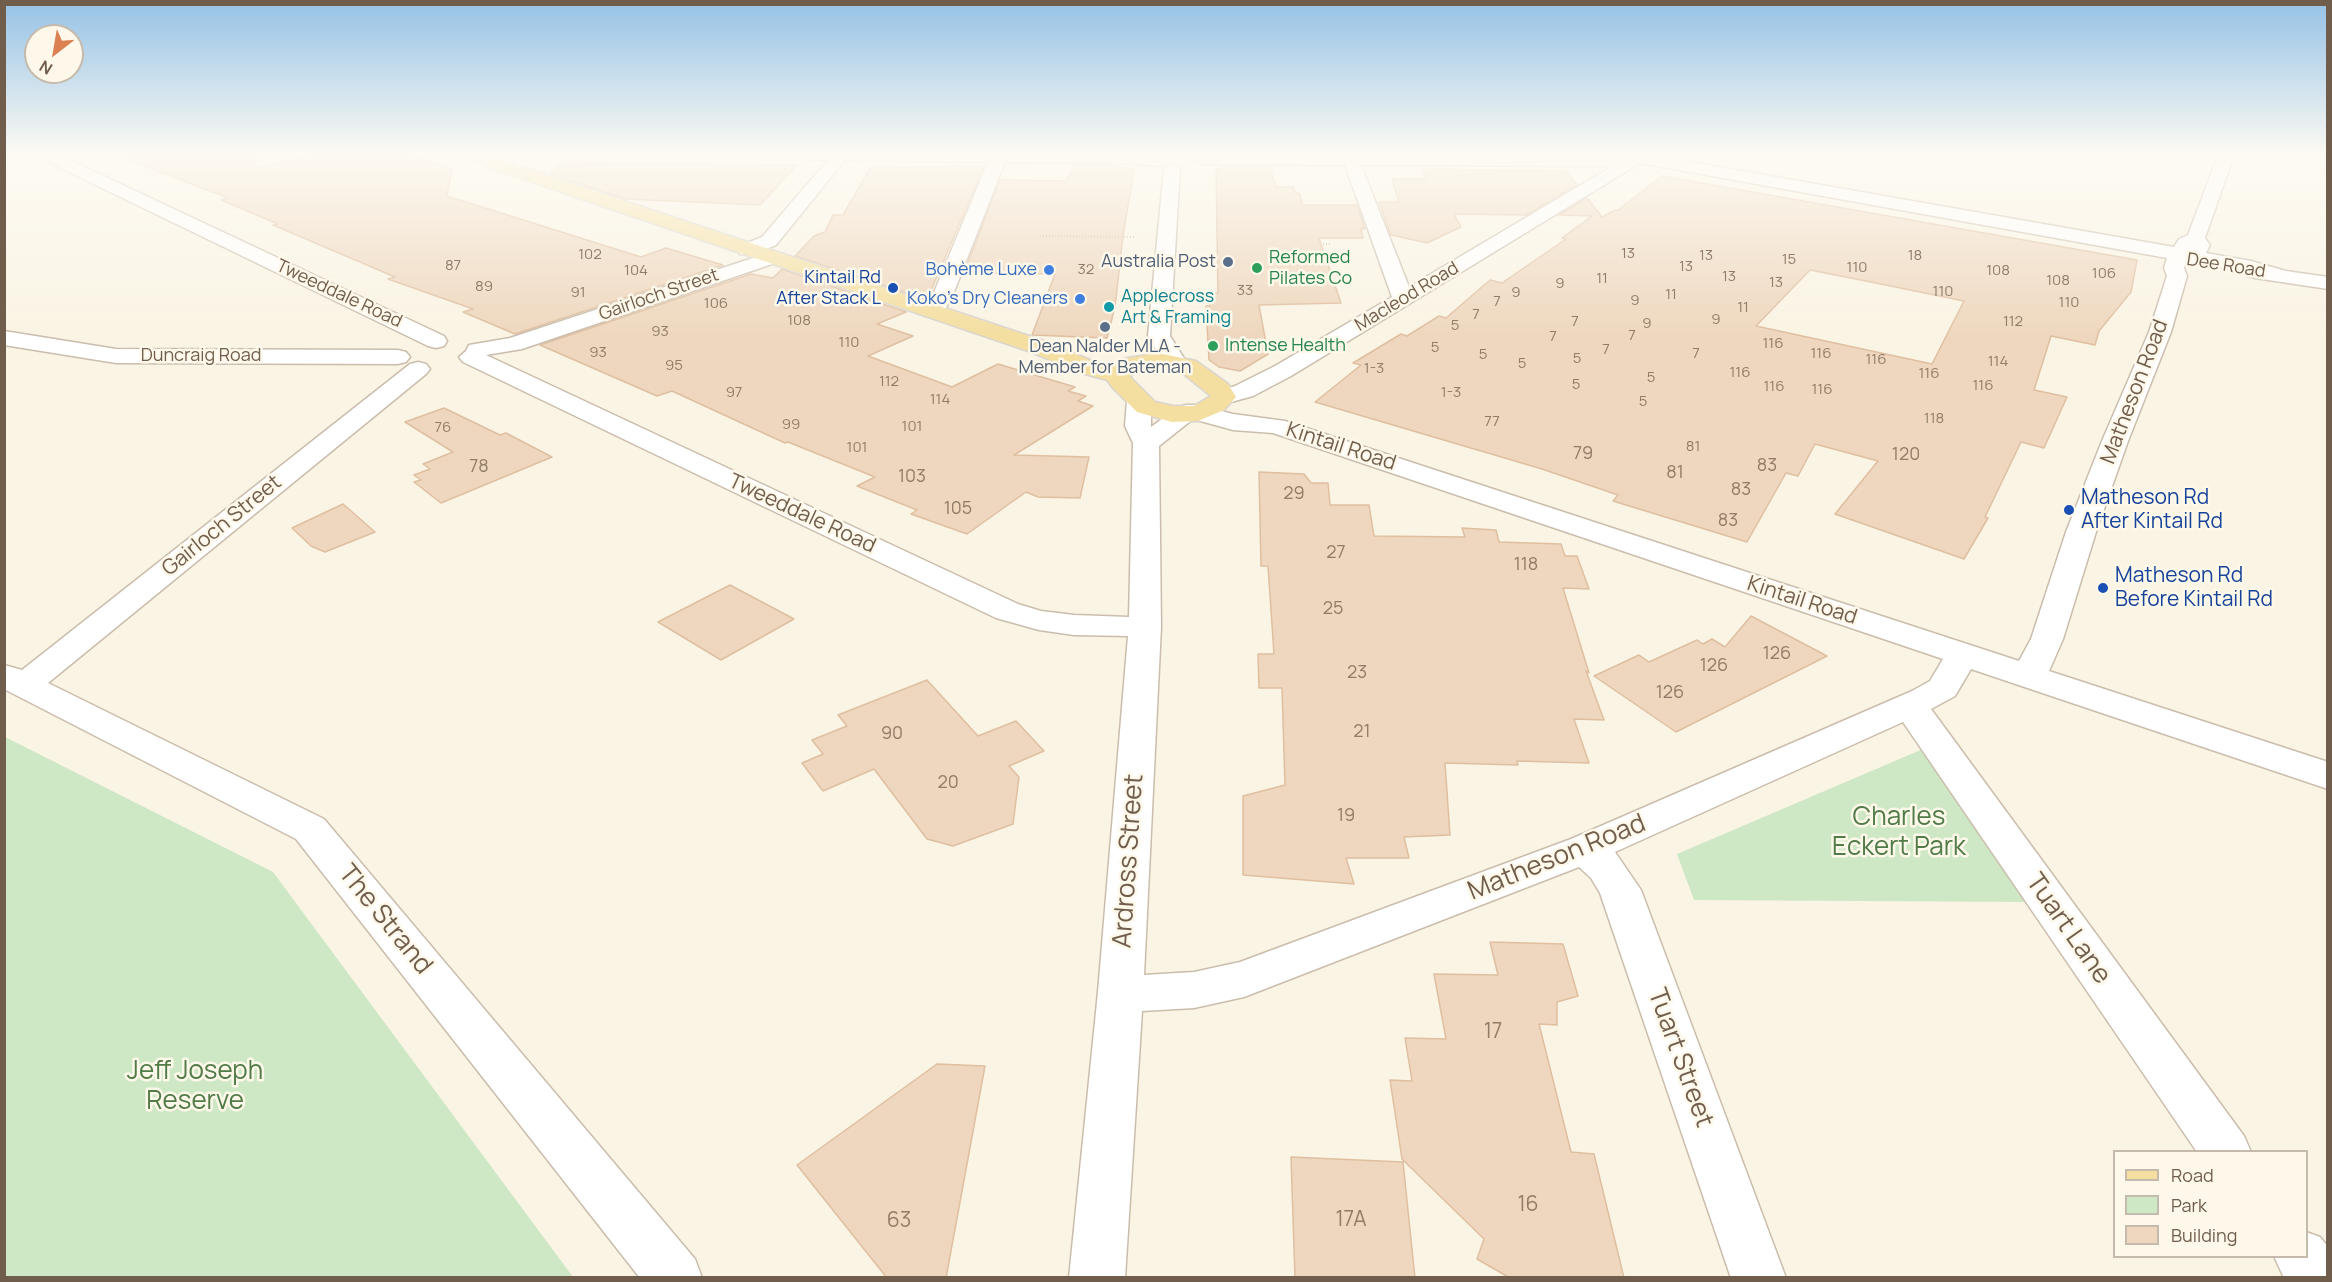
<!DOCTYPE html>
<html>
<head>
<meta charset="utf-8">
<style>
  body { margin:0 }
  #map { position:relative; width:2332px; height:1282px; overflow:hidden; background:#faf4e4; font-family:Manrope,sans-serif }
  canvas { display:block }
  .frame { position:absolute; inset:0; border:6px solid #715d4c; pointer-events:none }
  .legend { position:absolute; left:2113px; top:1150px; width:195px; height:108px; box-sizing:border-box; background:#fdf8ea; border:2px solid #c5baab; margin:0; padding:8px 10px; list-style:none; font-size:18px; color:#715d4c }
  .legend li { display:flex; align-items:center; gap:12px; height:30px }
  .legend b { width:30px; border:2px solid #c5baab }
  .north { position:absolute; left:24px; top:24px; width:60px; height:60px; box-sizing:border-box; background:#fdf8ea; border:2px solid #c5baab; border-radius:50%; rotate:211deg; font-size:16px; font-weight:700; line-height:24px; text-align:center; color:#715d4c }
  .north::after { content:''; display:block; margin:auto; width:21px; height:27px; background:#db8152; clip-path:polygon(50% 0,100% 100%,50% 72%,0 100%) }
</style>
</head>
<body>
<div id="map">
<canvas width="2332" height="1282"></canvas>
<div class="frame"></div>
<ul class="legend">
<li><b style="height:8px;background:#f4dfa1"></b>Road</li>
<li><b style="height:16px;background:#cee7c4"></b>Park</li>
<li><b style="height:16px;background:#eed7be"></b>Building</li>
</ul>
<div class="north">N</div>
</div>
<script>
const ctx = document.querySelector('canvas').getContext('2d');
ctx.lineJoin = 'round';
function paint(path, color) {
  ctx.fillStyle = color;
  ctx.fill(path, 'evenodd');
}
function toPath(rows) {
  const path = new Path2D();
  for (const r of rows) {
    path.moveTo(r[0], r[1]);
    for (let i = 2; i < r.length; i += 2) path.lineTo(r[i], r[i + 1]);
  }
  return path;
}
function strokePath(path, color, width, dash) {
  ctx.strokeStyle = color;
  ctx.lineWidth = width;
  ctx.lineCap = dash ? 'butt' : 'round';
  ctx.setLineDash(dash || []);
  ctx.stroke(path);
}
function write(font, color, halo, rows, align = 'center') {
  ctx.font = font + ' Manrope,sans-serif';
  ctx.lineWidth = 5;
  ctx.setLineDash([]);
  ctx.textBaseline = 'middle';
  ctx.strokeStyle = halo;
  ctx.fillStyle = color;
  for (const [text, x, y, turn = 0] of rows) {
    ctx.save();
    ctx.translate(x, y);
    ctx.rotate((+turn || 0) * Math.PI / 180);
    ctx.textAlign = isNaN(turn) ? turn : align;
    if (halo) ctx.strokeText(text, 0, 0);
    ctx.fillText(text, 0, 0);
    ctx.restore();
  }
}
const green = toPath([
  [5,737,273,872,573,1277,5,1277],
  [1923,749,2032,902,1694,900,1677,854]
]);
const building = toPath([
  [123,155,254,155,256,168,315,155,412,155,452,169,447,196,641,257,666,248,723,265,515,334,463,312,473,309,388,279,395,277,273,225,278,224,221,200,228,198,122,157,123,155],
  [563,162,702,164,797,165,760,205,625,199,550,174,563,162],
  [1074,165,1121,166,1134,170,1123,236,1115,307,1107,338,1032,335,1055,274,964,273,1000,180,1066,181,1074,165],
  [984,166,927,300,795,256,814,236,825,232,833,215,843,215,871,167,984,166],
  [1225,166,1270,167,1276,187,1294,187,1295,193,1300,194,1302,205,1357,205,1365,229,1361,228,1363,238,1319,238,1341,303,1259,305,1268,354,1240,371,1219,367,1209,360,1206,306,1210,306,1208,294,1218,293,1216,170,1225,166],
  [1422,169,1566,171,1577,185,1526,215,1454,214,1461,227,1427,243,1391,235,1379,202,1399,202,1392,179,1426,179,1422,169],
  [1662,176,2137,260,2131,292,2099,331,2095,345,2051,336,2034,390,2067,397,2044,448,2021,442,1985,517,1988,518,1964,559,1835,514,1878,461,1815,444,1798,476,1786,473,1747,542,1613,501,1618,495,1542,469,1315,402,1361,365,1353,363,1401,334,1407,336,1439,316,1446,318,1490,280,1502,283,1566,239,1562,238,1592,216,1559,215,1587,198,1602,217,1615,210,1618,210,1662,176],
  [1810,270,1861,280,1964,301,1932,364,1756,326,1810,270],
  [782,269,906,312,877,324,913,336,868,356,952,387,998,364,1075,387,1068,391,1086,396,1078,401,1093,406,1014,455,1089,457,1080,498,1038,497,1026,492,967,534,911,514,917,510,857,486,875,477,788,442,785,443,672,391,657,396,540,345,751,274,773,278,782,269],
  [444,408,500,435,506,433,552,457,441,503,414,482,421,480,414,475,430,469,423,464,453,452,405,422,444,408],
  [1259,472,1304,474,1311,483,1328,483,1330,505,1369,505,1374,536,1465,537,1462,528,1496,530,1499,542,1561,544,1565,556,1577,556,1589,589,1563,588,1589,673,1586,671,1604,720,1574,719,1589,763,1517,761,1518,765,1445,763,1450,835,1404,837,1409,858,1346,858,1354,884,1243,875,1243,796,1285,785,1282,688,1259,688,1258,654,1274,654,1268,566,1261,566,1259,472],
  [343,504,375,532,325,552,311,546,292,528,343,504],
  [730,585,794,619,721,660,658,622,730,585],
  [1751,616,1827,656,1676,732,1594,676,1639,655,1649,662,1697,640,1703,644,1712,639,1725,647,1751,616],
  [927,680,978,736,1016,721,1044,751,1009,766,1019,777,1013,824,953,846,927,839,874,769,823,791,802,763,823,754,812,740,847,726,838,715,927,680],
  [1490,942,1563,944,1578,996,1557,1002,1557,1025,1539,1024,1571,1152,1594,1154,1624,1278,1510,1278,1477,1259,1484,1239,1402,1159,1390,1080,1412,1081,1405,1038,1446,1039,1434,974,1498,975,1490,942],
  [937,1064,985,1066,946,1278,887,1278,797,1165,937,1064],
  [1291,1157,1403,1162,1415,1278,1295,1278,1291,1157]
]);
const path = toPath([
  [1040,236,1135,237],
  [1323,244,1331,244]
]);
const minor = toPath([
  [38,155,59,155,444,336,447,341,444,346,436,348,428,346,40,158,38,155],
  [499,155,523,155,521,158,491,168,483,163,485,160,499,155],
  [800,155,1148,155,1165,158,1167,161,1159,166,1126,163,1005,162,952,297,941,316,933,317,925,316,922,311,932,297,988,162,845,160,776,245,754,254,740,254,737,250,740,246,762,237,828,160,808,160,800,155],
  [1198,155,1602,156,1624,160,1631,155,1651,155,2174,247,2179,239,2188,235,2218,155,2234,155,2205,238,2210,245,2206,253,2251,261,2286,271,2328,277,2328,289,2255,278,2248,276,2245,272,2201,264,2194,266,2186,262,2184,268,2187,276,2171,332,2128,441,2096,532,2063,639,2049,671,2328,762,2328,789,1971,669,1955,696,1931,709,2244,1136,2251,1152,2197,1152,1903,722,1615,852,1641,890,1786,1278,1731,1278,1600,893,1591,878,1579,867,1244,997,1194,1008,1142,1011,1125,1278,1069,1278,1098,992,1128,636,1074,635,1039,630,996,618,463,362,459,357,466,351,469,345,510,338,771,252,778,254,781,258,778,262,522,349,486,355,1018,604,1041,611,1074,615,1129,617,1133,443,1125,426,1127,401,1130,396,1139,394,1148,396,1151,401,1151,427,1177,408,1186,405,1198,405,1233,414,1285,421,2019,661,2031,639,2066,532,2102,441,2149,332,2167,276,2164,268,2167,258,1640,163,1291,376,1253,396,1224,404,1215,402,1212,397,1215,392,1235,386,1275,366,1392,297,1345,165,1202,164,1194,159,1198,155],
  [1361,165,1602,166,1611,167,1409,287,1361,165],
  [1193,419,1233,430,1273,433,1943,659,1930,681,1912,691,1571,839,1240,962,1194,972,1144,975,1161,627,1159,446,1193,419],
  [1172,163,1180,168,1170,336,1187,363,1183,368,1175,370,1167,368,1148,336,1164,168,1172,163],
  [4,331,116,349,398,350,406,352,410,357,406,362,398,364,116,363,4,345,4,331],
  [418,362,426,364,430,369,426,374,48,683,324,819,695,1259,702,1278,640,1278,296,839,4,689,4,665,22,670,410,364,418,362],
  [2306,1232,2320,1237,2328,1247,2328,1278,2284,1278,2274,1256,2306,1256,2306,1232]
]);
const major = toPath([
  [465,155,487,155,1047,342,1097,363,1113,367,1123,359,1158,353,1196,361,1228,384,1236,397,1224,410,1198,421,1172,422,1137,412,1113,388,1107,380,1081,373,1031,352,485,166,465,155],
  [1158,367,1180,371,1211,396,1194,406,1173,406,1155,402,1130,377,1138,370,1158,367]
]);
const markers = [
  [1228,262,6,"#5c6f8a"],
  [1257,268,6,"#2e9e5b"],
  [1049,270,6,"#3f7fe0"],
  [893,288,6,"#1a4fb4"],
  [1080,299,6,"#3f7fe0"],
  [1109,307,6,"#0f9aa8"],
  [1105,327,6,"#5c6f8a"],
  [1213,346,6,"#2e9e5b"],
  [2069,510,6,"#1a4fb4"],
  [2103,588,6,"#1a4fb4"]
];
const farNumbernames = [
  ["13",1628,254],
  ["102",590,255],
  ["13",1706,256],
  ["18",1915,256],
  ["15",1789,260],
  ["87",453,266],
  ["13",1686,267],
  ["110",1857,268],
  ["32",1086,270],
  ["104",636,271],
  ["108",1998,271],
  ["106",2104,274],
  ["13",1729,277],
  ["11",1602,279],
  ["108",2058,281],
  ["13",1776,283],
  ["9",1560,284],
  ["89",484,287],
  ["33",1245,291],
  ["110",1943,292],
  ["91",578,293],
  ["9",1516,293],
  ["11",1671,295],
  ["9",1635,301],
  ["7",1497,302],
  ["110",2069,303],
  ["106",716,304],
  ["11",1743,308],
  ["7",1476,315],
  ["9",1716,320],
  ["108",799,321],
  ["7",1575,322],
  ["112",2013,322],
  ["9",1647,324],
  ["5",1455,326],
  ["93",660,332],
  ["7",1632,336],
  ["7",1553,337],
  ["110",849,343],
  ["116",1773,344],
  ["5",1435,348],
  ["7",1606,350],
  ["93",598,353],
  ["7",1696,354],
  ["116",1821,354],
  ["5",1483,355],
  ["5",1577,359],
  ["116",1876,360],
  ["114",1998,362],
  ["5",1522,364],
  ["95",674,366],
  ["1-3",1374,369],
  ["116",1740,373],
  ["116",1929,374],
  ["5",1651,378],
  ["112",889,382],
  ["5",1576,385],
  ["116",1983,386],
  ["116",1774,387],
  ["116",1822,390],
  ["97",734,393],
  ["1-3",1451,393],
  ["114",940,400],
  ["5",1643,402],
  ["118",1934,419],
  ["77",1492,422],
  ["99",791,425],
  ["101",912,427],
  ["76",443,428],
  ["81",1693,447],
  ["101",857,448]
];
const farLeisurenames = [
  ["Reformed",1269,258],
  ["Pilates Co",1269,279],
  ["Intense Health",1225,346]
];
const farServicenames = [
  ["Australia Post",1216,262],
  ["Dean Nalder MLA -",1105,347,"center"],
  ["Member for Bateman",1105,368,"center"]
];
const farStreetnames = [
  ["Dee Road",2226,266,9],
  ["Tweeddale Road",339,294,25],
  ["Gairloch Street",659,295,-19],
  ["Macleod Road",1407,297,-31],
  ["Duncraig Road",201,356]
];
const farShopnames = [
  ["Bohème Luxe",1037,270],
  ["Koko’s Dry Cleaners",1068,299]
];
const farTransitnames = [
  ["Kintail Rd",881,278],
  ["After Stack L",881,299]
];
const farCulturenames = [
  ["Applecross",1121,297],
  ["Art & Framing",1121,318]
];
const numberNames = [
  ["79",1583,454],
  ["120",1906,455],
  ["83",1767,466],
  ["78",479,467],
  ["81",1675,473],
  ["103",912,477],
  ["83",1741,490],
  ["29",1294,494],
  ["105",958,509],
  ["83",1728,521],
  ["27",1336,553],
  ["118",1526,565],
  ["25",1333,609],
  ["126",1777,654],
  ["126",1714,666],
  ["23",1357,673],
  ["126",1670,693],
  ["21",1362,732],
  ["90",892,734],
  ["20",948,783],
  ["19",1346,816]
];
const streetNames = [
  ["Matheson Road",2135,392,-69],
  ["Kintail Road",1341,447,18],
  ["Tweeddale Road",802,514,25],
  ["Gairloch Street",222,526,-39],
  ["Kintail Road",1802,601,18]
];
const transitNames = [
  ["Matheson Rd",2081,498],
  ["After Kintail Rd",2081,522],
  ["Matheson Rd",2115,576],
  ["Before Kintail Rd",2115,600]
];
const nearNumbernames = [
  ["17",1493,1032],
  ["16",1528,1205],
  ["17A",1351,1220],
  ["63",899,1221]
];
const nearParknames = [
  ["Charles",1899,818],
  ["Eckert Park",1899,848],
  ["Jeff Joseph",195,1072],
  ["Reserve",195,1102]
];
const nearStreetnames = [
  ["Matheson Road",1557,858,-22],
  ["Ardross Street",1129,861,-86],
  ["The Strand",385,920,51],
  ["Tuart Lane",2068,929,55],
  ["Tuart Street",1680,1058,70]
];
paint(green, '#cee7c4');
paint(building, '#eed7be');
strokePath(building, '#dfbfa0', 1.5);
strokePath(minor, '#cbbdac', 3);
strokePath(major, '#dad5d0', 3);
strokePath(path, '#d2baa1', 2, [1, 2]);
paint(minor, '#fff');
paint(major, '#f4dfa1');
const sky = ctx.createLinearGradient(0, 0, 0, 335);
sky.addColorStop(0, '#95c2e6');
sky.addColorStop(0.46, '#fdfaf3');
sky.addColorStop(1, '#fdfaf300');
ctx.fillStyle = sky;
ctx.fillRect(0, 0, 2332, 335);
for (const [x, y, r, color] of markers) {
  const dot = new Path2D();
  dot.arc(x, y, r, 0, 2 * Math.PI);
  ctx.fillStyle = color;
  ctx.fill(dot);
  strokePath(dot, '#fdf8ea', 2);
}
write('15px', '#907c68', null, farNumbernames);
write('18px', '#27864d', '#fdf8ea', farLeisurenames, 'left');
write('18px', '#4e5e75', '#fdf8ea', farServicenames, 'right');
write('18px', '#715d4c', '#fdf8ea', farStreetnames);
write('18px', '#366cbe', '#fdf8ea', farShopnames, 'right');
write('18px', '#164399', '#fdf8ea', farTransitnames, 'right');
write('18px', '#0d838f', '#fdf8ea', farCulturenames, 'left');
write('18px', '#907c68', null, numberNames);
write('21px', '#715d4c', '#fdf8ea', streetNames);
write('21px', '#164399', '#fdf8ea', transitNames, 'left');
write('21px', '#907c68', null, nearNumbernames);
write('26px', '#517b48', '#fdf8ea', nearParknames);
write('26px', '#715d4c', '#fdf8ea', nearStreetnames);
</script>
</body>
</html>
